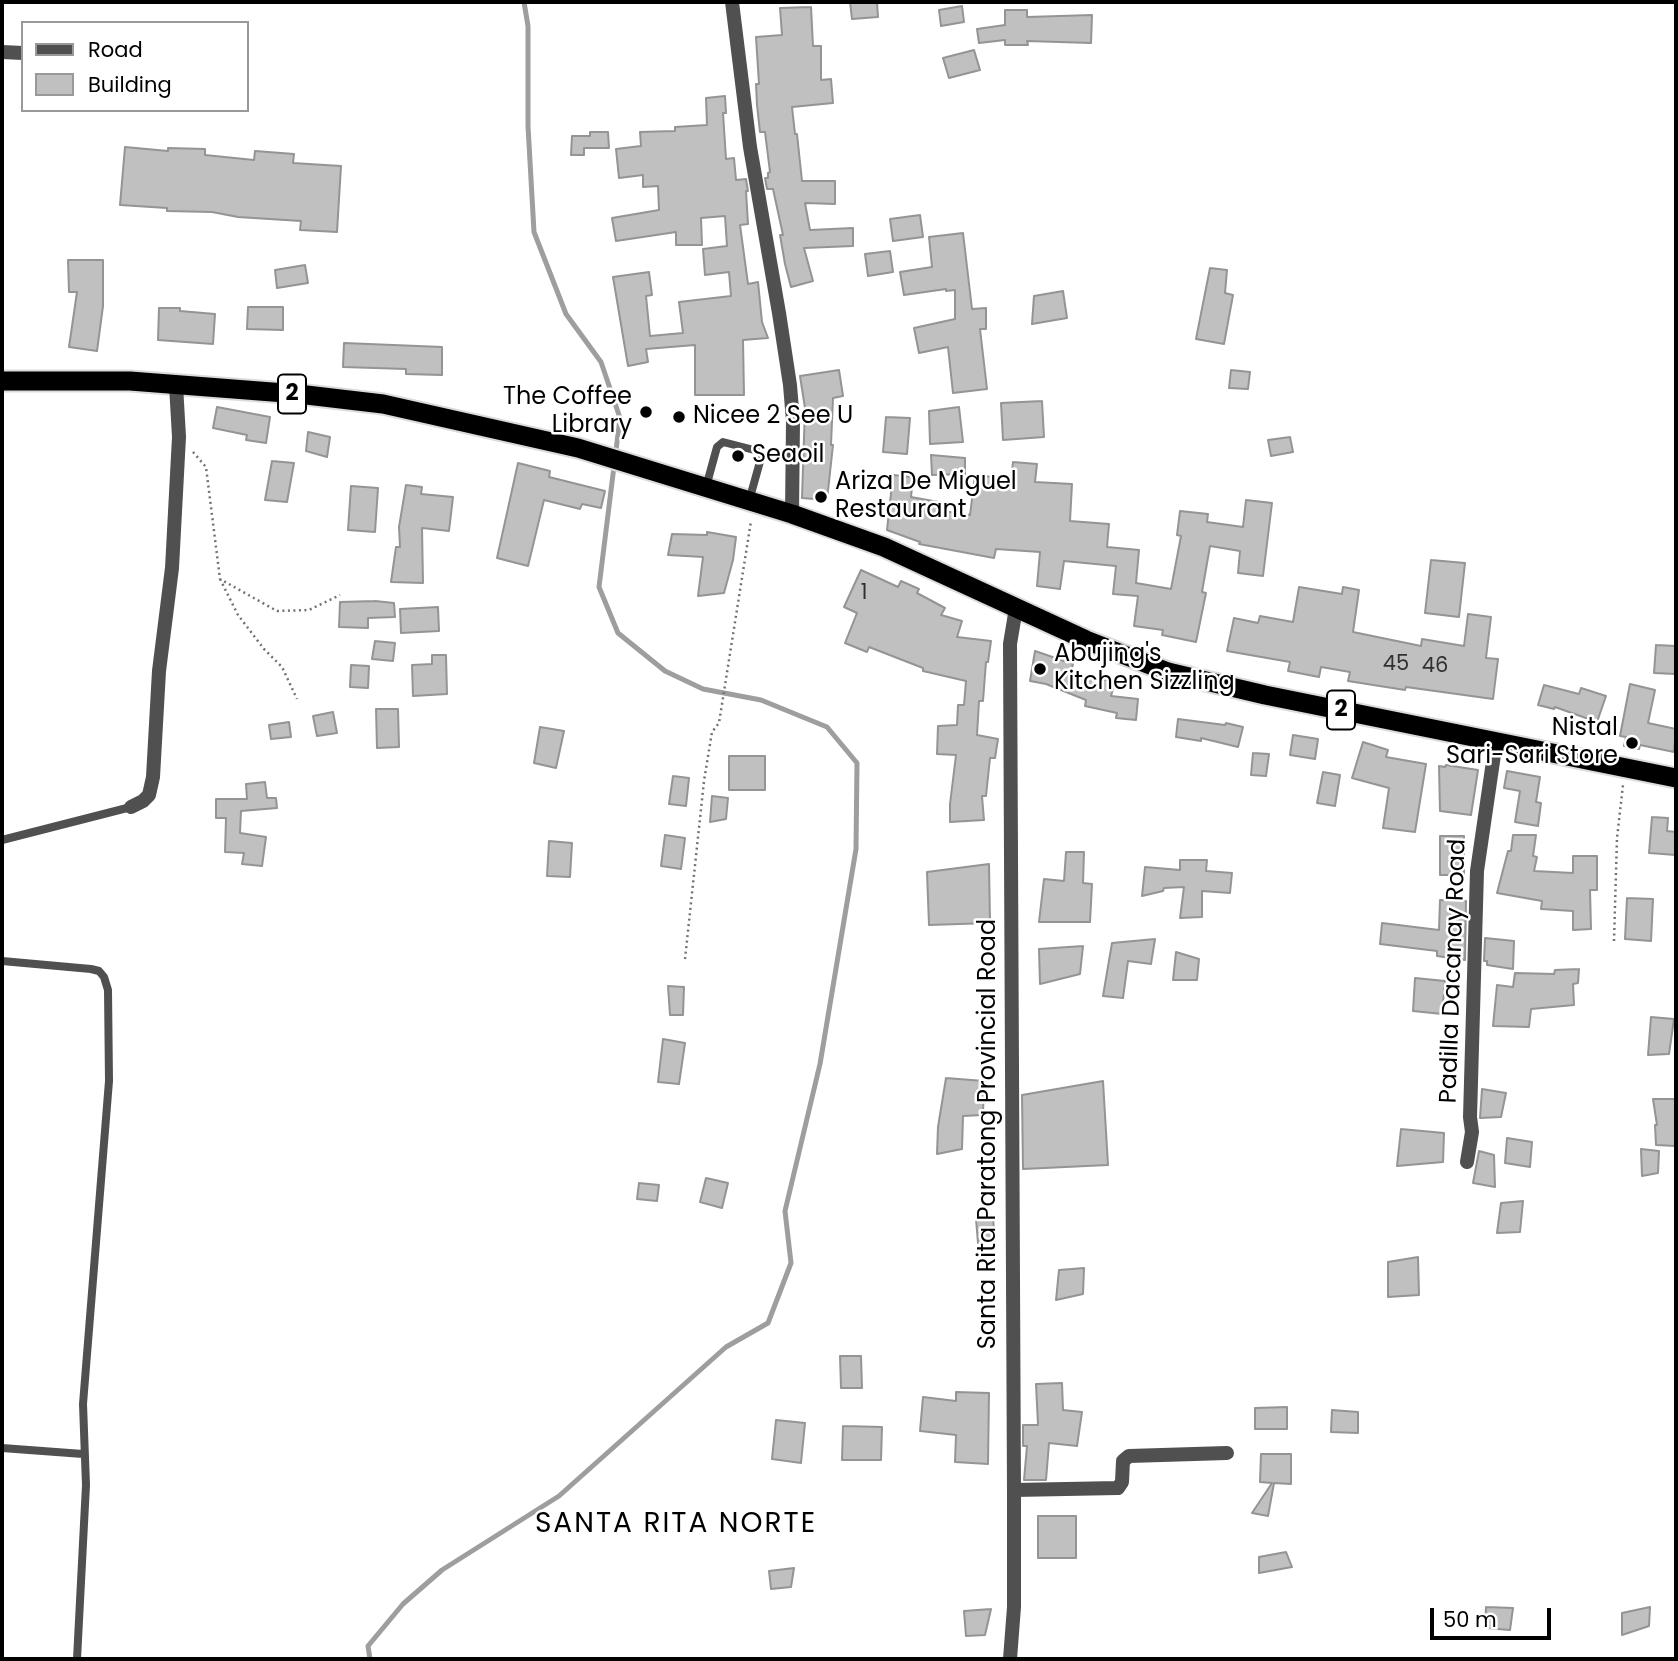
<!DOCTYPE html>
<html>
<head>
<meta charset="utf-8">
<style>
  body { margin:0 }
  #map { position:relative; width:1678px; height:1661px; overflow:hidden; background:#fff; font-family:Poppins,sans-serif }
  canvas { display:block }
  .frame { position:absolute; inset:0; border:4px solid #000; pointer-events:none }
  .legend { position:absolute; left:21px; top:21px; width:228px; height:91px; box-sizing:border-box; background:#fff; border:2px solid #999; margin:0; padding:9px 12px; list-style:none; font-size:21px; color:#000 }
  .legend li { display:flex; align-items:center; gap:14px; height:35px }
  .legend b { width:35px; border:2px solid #999 }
  .scale { position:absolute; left:1430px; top:1608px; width:121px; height:32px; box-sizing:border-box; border:4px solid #000; border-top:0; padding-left:9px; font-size:21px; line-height:24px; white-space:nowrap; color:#000; -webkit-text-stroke:5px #fff; paint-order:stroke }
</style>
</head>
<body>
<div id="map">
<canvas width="1678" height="1661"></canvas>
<div class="frame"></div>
<ul class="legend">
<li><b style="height:9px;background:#505050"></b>Road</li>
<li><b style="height:19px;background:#c0c0c0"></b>Building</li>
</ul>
<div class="scale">50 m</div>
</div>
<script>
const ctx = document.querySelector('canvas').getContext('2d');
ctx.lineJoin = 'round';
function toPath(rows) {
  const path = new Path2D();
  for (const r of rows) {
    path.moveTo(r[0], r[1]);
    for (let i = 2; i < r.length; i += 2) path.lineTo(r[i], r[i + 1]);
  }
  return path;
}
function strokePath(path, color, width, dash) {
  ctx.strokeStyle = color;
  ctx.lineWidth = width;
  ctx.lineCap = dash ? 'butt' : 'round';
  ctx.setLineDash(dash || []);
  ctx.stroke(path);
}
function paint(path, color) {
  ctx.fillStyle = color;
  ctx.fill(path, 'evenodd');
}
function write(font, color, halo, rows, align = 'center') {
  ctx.font = font + ' Poppins,sans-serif';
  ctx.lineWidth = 5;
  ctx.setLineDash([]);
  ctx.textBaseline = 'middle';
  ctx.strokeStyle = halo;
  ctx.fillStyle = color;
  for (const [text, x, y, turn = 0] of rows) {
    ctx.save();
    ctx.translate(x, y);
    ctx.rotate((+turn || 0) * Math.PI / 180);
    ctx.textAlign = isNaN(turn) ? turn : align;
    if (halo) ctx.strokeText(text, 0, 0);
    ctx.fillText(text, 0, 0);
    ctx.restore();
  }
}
const stream = toPath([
  [370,1659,368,1646,403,1604,442,1570,559,1496,726,1347,768,1323,791,1263,785,1211,820,1064,856,849,857,763,827,727,761,700,703,689,665,671,618,633,599,587,620,418,601,362,566,314,534,232,528,126,528,26,524,2]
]);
const building = toPath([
  [850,2,877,2,878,17,852,19,850,2],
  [962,6,964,22,941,26,939,10,962,6],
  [811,7,813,46,821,46,821,80,831,79,833,103,792,107,795,134,797,134,802,181,835,181,835,204,805,203,810,230,853,228,853,246,804,248,813,281,791,287,785,264,780,235,783,235,773,189,767,189,765,178,768,178,768,173,770,172,765,132,760,132,757,105,756,84,759,84,756,37,782,35,780,8,811,7],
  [1005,10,1027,10,1027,17,1092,15,1091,43,1027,41,1028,45,1005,45,1005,40,979,43,977,29,1005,25,1005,10],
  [974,50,980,70,949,78,943,58,974,50],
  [725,96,726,113,723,113,726,159,734,158,736,180,746,179,748,191,746,191,748,224,740,225,748,284,758,282,762,322,768,338,743,340,744,395,695,395,695,345,646,349,648,362,628,366,613,277,649,272,652,295,646,296,650,336,683,333,679,302,731,296,729,272,705,275,703,249,727,246,725,216,701,218,702,245,676,245,676,232,616,241,612,218,659,210,658,186,643,187,643,175,619,178,616,149,641,146,640,132,675,131,675,127,707,125,706,98,725,96],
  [590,132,608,132,609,148,584,148,584,155,571,155,572,136,590,136,590,132],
  [125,147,168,151,168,148,205,149,205,155,254,160,255,151,294,154,293,163,341,166,337,232,300,230,301,221,238,217,212,212,167,211,167,208,120,205,125,147],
  [920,215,923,237,893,241,890,219,920,215],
  [963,233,972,309,986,308,986,329,980,329,987,389,953,393,948,347,919,353,914,328,955,319,955,290,946,291,946,289,904,295,900,272,932,267,929,237,963,233],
  [890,251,893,272,868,276,865,254,890,251],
  [68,260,103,260,103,306,97,351,69,347,77,292,69,292,68,260],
  [305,265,308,283,277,288,275,270,305,265],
  [1210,268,1227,270,1225,293,1233,295,1224,344,1196,339,1210,268],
  [1063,291,1067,318,1032,324,1034,296,1063,291],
  [248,307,283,307,283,330,247,329,248,307],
  [159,308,180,308,180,311,215,314,213,344,158,340,159,308],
  [344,343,442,347,442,375,406,374,406,369,343,367,344,343],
  [839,370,843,396,833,398,831,445,833,445,827,500,802,498,805,408,800,376,839,370],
  [1231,370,1250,372,1248,389,1229,388,1231,370],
  [1042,401,1044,437,1003,440,1001,403,1042,401],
  [217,407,270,417,266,443,246,440,247,435,213,428,217,407],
  [959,407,963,442,930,444,929,411,959,407],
  [886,417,910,418,907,454,883,452,886,417],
  [308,432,330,437,327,457,306,451,308,432],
  [1290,437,1293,452,1271,456,1268,440,1290,437],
  [931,455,965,458,965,474,932,475,931,455],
  [272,461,294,463,287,502,265,500,272,461],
  [1013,462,1037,464,1035,482,1072,484,1070,521,1109,524,1107,547,1139,550,1136,583,1171,589,1181,536,1177,535,1180,511,1208,514,1207,522,1243,527,1246,500,1272,503,1263,576,1238,573,1240,551,1210,546,1202,592,1206,593,1196,642,1162,635,1163,630,1134,626,1138,596,1113,594,1116,566,1064,561,1060,589,1037,586,1040,552,996,549,994,558,919,544,920,542,887,530,893,475,913,477,911,497,944,503,943,511,970,515,975,475,1011,479,1013,462],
  [518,463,550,471,549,477,605,491,601,508,582,504,580,509,544,500,528,566,497,558,518,463],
  [406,485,422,487,421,494,453,497,449,531,422,528,423,583,391,582,396,547,400,547,399,527,406,485],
  [351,486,378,488,375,532,348,530,351,486],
  [707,532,736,537,733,560,724,593,698,596,703,557,668,555,672,534,707,535,707,532],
  [1431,560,1465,563,1459,617,1425,613,1431,560],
  [861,570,898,587,901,581,919,589,917,593,945,608,941,615,962,621,957,637,991,641,988,662,986,662,983,701,979,701,977,735,998,739,995,758,990,758,986,796,982,796,984,820,950,822,950,804,956,755,937,754,938,726,957,725,958,705,964,705,966,681,923,671,923,668,869,647,867,652,845,643,857,613,844,607,861,570],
  [1299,587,1342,594,1343,587,1359,590,1353,632,1421,646,1422,639,1464,646,1468,614,1491,617,1486,658,1498,659,1493,699,1406,687,1405,690,1348,681,1350,672,1321,667,1319,677,1288,671,1290,662,1227,651,1234,618,1258,623,1260,616,1293,622,1299,587],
  [375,601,394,603,395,617,368,618,368,628,339,627,340,602,375,601],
  [438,607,439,631,401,633,400,609,438,607],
  [375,641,395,643,393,661,372,659,375,641],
  [1656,645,1676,646,1676,674,1654,673,1656,645],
  [1035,651,1073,664,1071,672,1115,682,1111,696,1138,699,1136,720,1116,718,1117,713,1085,706,1086,700,1046,684,1030,681,1035,651],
  [432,655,446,655,447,694,413,696,412,665,432,664,432,655],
  [351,665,369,666,368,688,350,687,351,665],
  [1630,684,1655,690,1648,723,1676,729,1674,752,1640,745,1639,749,1624,746,1626,737,1620,736,1630,684],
  [1544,685,1579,694,1581,688,1606,696,1597,722,1555,707,1554,709,1538,705,1544,685],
  [376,709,398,709,399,747,377,748,376,709],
  [333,712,337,733,317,736,313,716,333,712],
  [1178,719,1225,725,1226,723,1243,727,1238,747,1201,738,1201,741,1176,737,1178,719],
  [289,722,291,737,271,739,269,725,289,722],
  [540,727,564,731,556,768,534,763,540,727],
  [1293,735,1318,739,1315,759,1290,755,1293,735],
  [1363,742,1388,750,1386,757,1426,764,1415,832,1383,828,1389,788,1352,778,1363,742],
  [1253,753,1269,754,1266,776,1251,775,1253,753],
  [729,756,765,756,765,790,729,790,729,756],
  [1446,765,1478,770,1471,815,1440,811,1439,766,1445,767,1446,765],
  [1507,771,1540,777,1536,802,1541,803,1538,826,1515,822,1520,791,1504,788,1507,771],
  [1323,772,1340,775,1335,806,1317,803,1323,772],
  [673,776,689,778,686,806,669,804,673,776],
  [265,782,267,798,276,798,277,808,241,811,240,833,266,837,262,866,242,864,244,853,225,852,226,818,216,818,216,799,247,799,246,784,265,782],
  [712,796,728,798,726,819,710,822,712,796],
  [1652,817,1668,818,1667,831,1676,832,1676,855,1649,853,1652,817],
  [665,835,685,838,681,869,661,866,665,835],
  [1513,835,1536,835,1533,856,1537,857,1534,871,1573,873,1573,856,1597,856,1597,890,1590,890,1591,929,1573,930,1573,911,1541,909,1542,901,1497,893,1508,851,1511,851,1513,835],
  [1440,836,1464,836,1464,875,1440,875,1440,836],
  [549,841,572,843,570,877,547,876,549,841],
  [1066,852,1084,852,1083,883,1092,884,1090,922,1039,922,1044,879,1064,881,1066,852],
  [1180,860,1207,860,1206,871,1232,873,1230,893,1202,891,1202,917,1180,918,1184,887,1164,888,1163,891,1142,896,1145,867,1180,870,1180,860],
  [989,864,990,923,929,925,927,872,989,864],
  [1627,898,1653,899,1651,941,1625,939,1627,898],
  [1440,900,1466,901,1465,960,1437,956,1437,951,1380,944,1382,923,1439,930,1440,900],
  [1485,938,1514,941,1513,969,1487,965,1487,961,1484,961,1485,938],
  [1155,939,1151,964,1128,961,1123,998,1103,996,1112,943,1155,939],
  [1083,946,1080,974,1040,984,1039,949,1083,946],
  [1176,952,1199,959,1197,980,1173,980,1176,952],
  [1579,969,1578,983,1573,984,1574,1005,1531,1009,1529,1027,1493,1026,1497,985,1513,987,1515,973,1554,974,1555,970,1579,969],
  [1415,978,1445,981,1442,1014,1413,1011,1415,978],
  [668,986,684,987,683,1015,670,1015,668,986],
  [1651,1017,1674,1019,1669,1054,1648,1055,1651,1017],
  [663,1039,685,1043,679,1084,658,1082,663,1039],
  [946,1078,984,1081,983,1115,963,1116,962,1149,937,1154,938,1127,946,1078],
  [1103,1081,1108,1165,1023,1169,1022,1095,1103,1081],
  [1482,1089,1506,1093,1501,1117,1480,1118,1482,1089],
  [1653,1099,1676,1099,1676,1146,1656,1145,1655,1125,1657,1125,1653,1099],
  [1401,1129,1444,1133,1443,1162,1397,1166,1401,1129],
  [1507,1138,1532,1142,1530,1167,1505,1163,1507,1138],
  [1641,1149,1659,1151,1658,1173,1642,1176,1641,1149],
  [1479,1151,1494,1155,1495,1187,1473,1183,1479,1151],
  [706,1178,728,1183,722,1208,700,1202,706,1178],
  [639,1183,659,1185,657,1201,637,1199,639,1183],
  [1523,1201,1520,1232,1497,1233,1501,1203,1523,1201],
  [993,1218,995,1242,978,1243,976,1219,993,1218],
  [1418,1257,1419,1295,1388,1297,1388,1262,1418,1257],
  [1084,1268,1083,1294,1056,1300,1059,1270,1084,1268],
  [840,1356,861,1356,862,1388,841,1388,840,1356],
  [1062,1383,1063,1410,1082,1412,1077,1446,1049,1443,1046,1480,1024,1480,1027,1446,1023,1446,1023,1425,1038,1425,1036,1384,1062,1383],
  [956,1392,989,1393,988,1464,955,1462,956,1435,920,1431,923,1397,956,1401,956,1392],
  [1287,1407,1287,1429,1255,1429,1255,1408,1287,1407],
  [1332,1410,1358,1412,1358,1433,1331,1432,1332,1410],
  [776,1420,805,1423,801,1463,772,1459,776,1420],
  [843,1426,882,1427,881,1460,842,1460,843,1426],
  [1261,1454,1291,1454,1291,1484,1274,1483,1268,1516,1252,1513,1272,1483,1260,1482,1261,1454],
  [1038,1516,1076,1516,1076,1558,1038,1558,1038,1516],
  [1286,1552,1292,1567,1259,1573,1259,1557,1286,1552],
  [794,1568,791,1587,771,1589,769,1571,794,1568],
  [1486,1607,1513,1608,1510,1630,1485,1628,1486,1607],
  [1650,1607,1649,1626,1622,1635,1622,1613,1650,1607],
  [991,1609,985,1635,966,1636,964,1611,991,1609]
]);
const path = toPath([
  [193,452,206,467,220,579,277,611,309,610,340,595],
  [220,579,238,615,264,649,282,667,297,699],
  [1614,941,1617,838,1623,785],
  [685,959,704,781,712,732,719,723,751,521]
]);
const service = toPath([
  [706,487,717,447,723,442,758,451,761,458,749,501],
  [2,840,131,807],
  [2,961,91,969,99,971,104,977,108,990,109,1081,83,1404,86,1485,77,1659],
  [2,1448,83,1454]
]);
const minor = toPath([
  [732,2,750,147,779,313,790,385,793,421,792,514],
  [2,52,23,53],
  [131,807,143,801,149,795,153,777,159,671,172,568,179,437,176,385],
  [1467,1162,1472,1132,1470,1117,1477,871,1496,741],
  [1014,1490,1118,1488,1122,1482,1123,1461,1129,1456,1227,1453]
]);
const tertiary = toPath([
  [1010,1659,1014,1607,1014,1490,1010,644,1016,608]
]);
const trunk = toPath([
  [2,381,130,381,298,394,383,404,578,448,792,514,884,547,1086,640,1168,672,1265,695,1676,778]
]);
const markers = [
  [646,412,7,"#000"],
  [679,417,7,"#000"],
  [738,456,7,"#000"],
  [821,497,7,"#000"],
  [1040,669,7,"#000"],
  [1632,743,7,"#000"]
];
const numberNames = [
  ["1",864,594],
  ["45",1396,665],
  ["46",1435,667]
];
const shields = [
  [292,394,28],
  [1341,710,28]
];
const shieldNames = [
  ["2",292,394],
  ["2",1341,710]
];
const poiNames = [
  ["The Coffee",632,398,"right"],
  ["Library",632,426,"right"],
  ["Nicee 2 See U",693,417],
  ["Seaoil",752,456],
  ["Ariza De Miguel",835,483],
  ["Restaurant",835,511],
  ["Abujing's",1054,655],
  ["Kitchen Sizzling",1054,683],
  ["Nistal",1618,729,"right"],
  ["Sari-Sari Store",1618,757,"right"]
];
const streetNames = [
  ["Padilla Dacanay Road",1454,971,-88],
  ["Santa Rita Paratong Provincial Road",989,1134,-90]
];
const quarterNames = [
  ["SANTA RITA NORTE",676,1525]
];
strokePath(stream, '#9e9e9e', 5);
paint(building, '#c0c0c0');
strokePath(building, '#949494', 2);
strokePath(trunk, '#dbdbdb', 23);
strokePath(path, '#727272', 2.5, [2, 3.5]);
strokePath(service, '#505050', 8);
strokePath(minor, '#505050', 14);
strokePath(tertiary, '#505050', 14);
strokePath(trunk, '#000', 19);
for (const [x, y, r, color] of markers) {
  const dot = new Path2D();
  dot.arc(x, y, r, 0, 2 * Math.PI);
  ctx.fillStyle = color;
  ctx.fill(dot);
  strokePath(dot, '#fff', 2.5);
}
write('21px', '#303030', null, numberNames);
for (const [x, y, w] of shields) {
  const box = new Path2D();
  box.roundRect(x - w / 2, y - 19.5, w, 39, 5);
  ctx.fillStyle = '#fff';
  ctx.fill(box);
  strokePath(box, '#000', 2);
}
write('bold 23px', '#000', null, shieldNames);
write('24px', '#000', '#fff', poiNames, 'left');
write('24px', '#000', '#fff', streetNames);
ctx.letterSpacing = '2px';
write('28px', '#000', '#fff', quarterNames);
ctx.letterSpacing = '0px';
</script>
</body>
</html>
